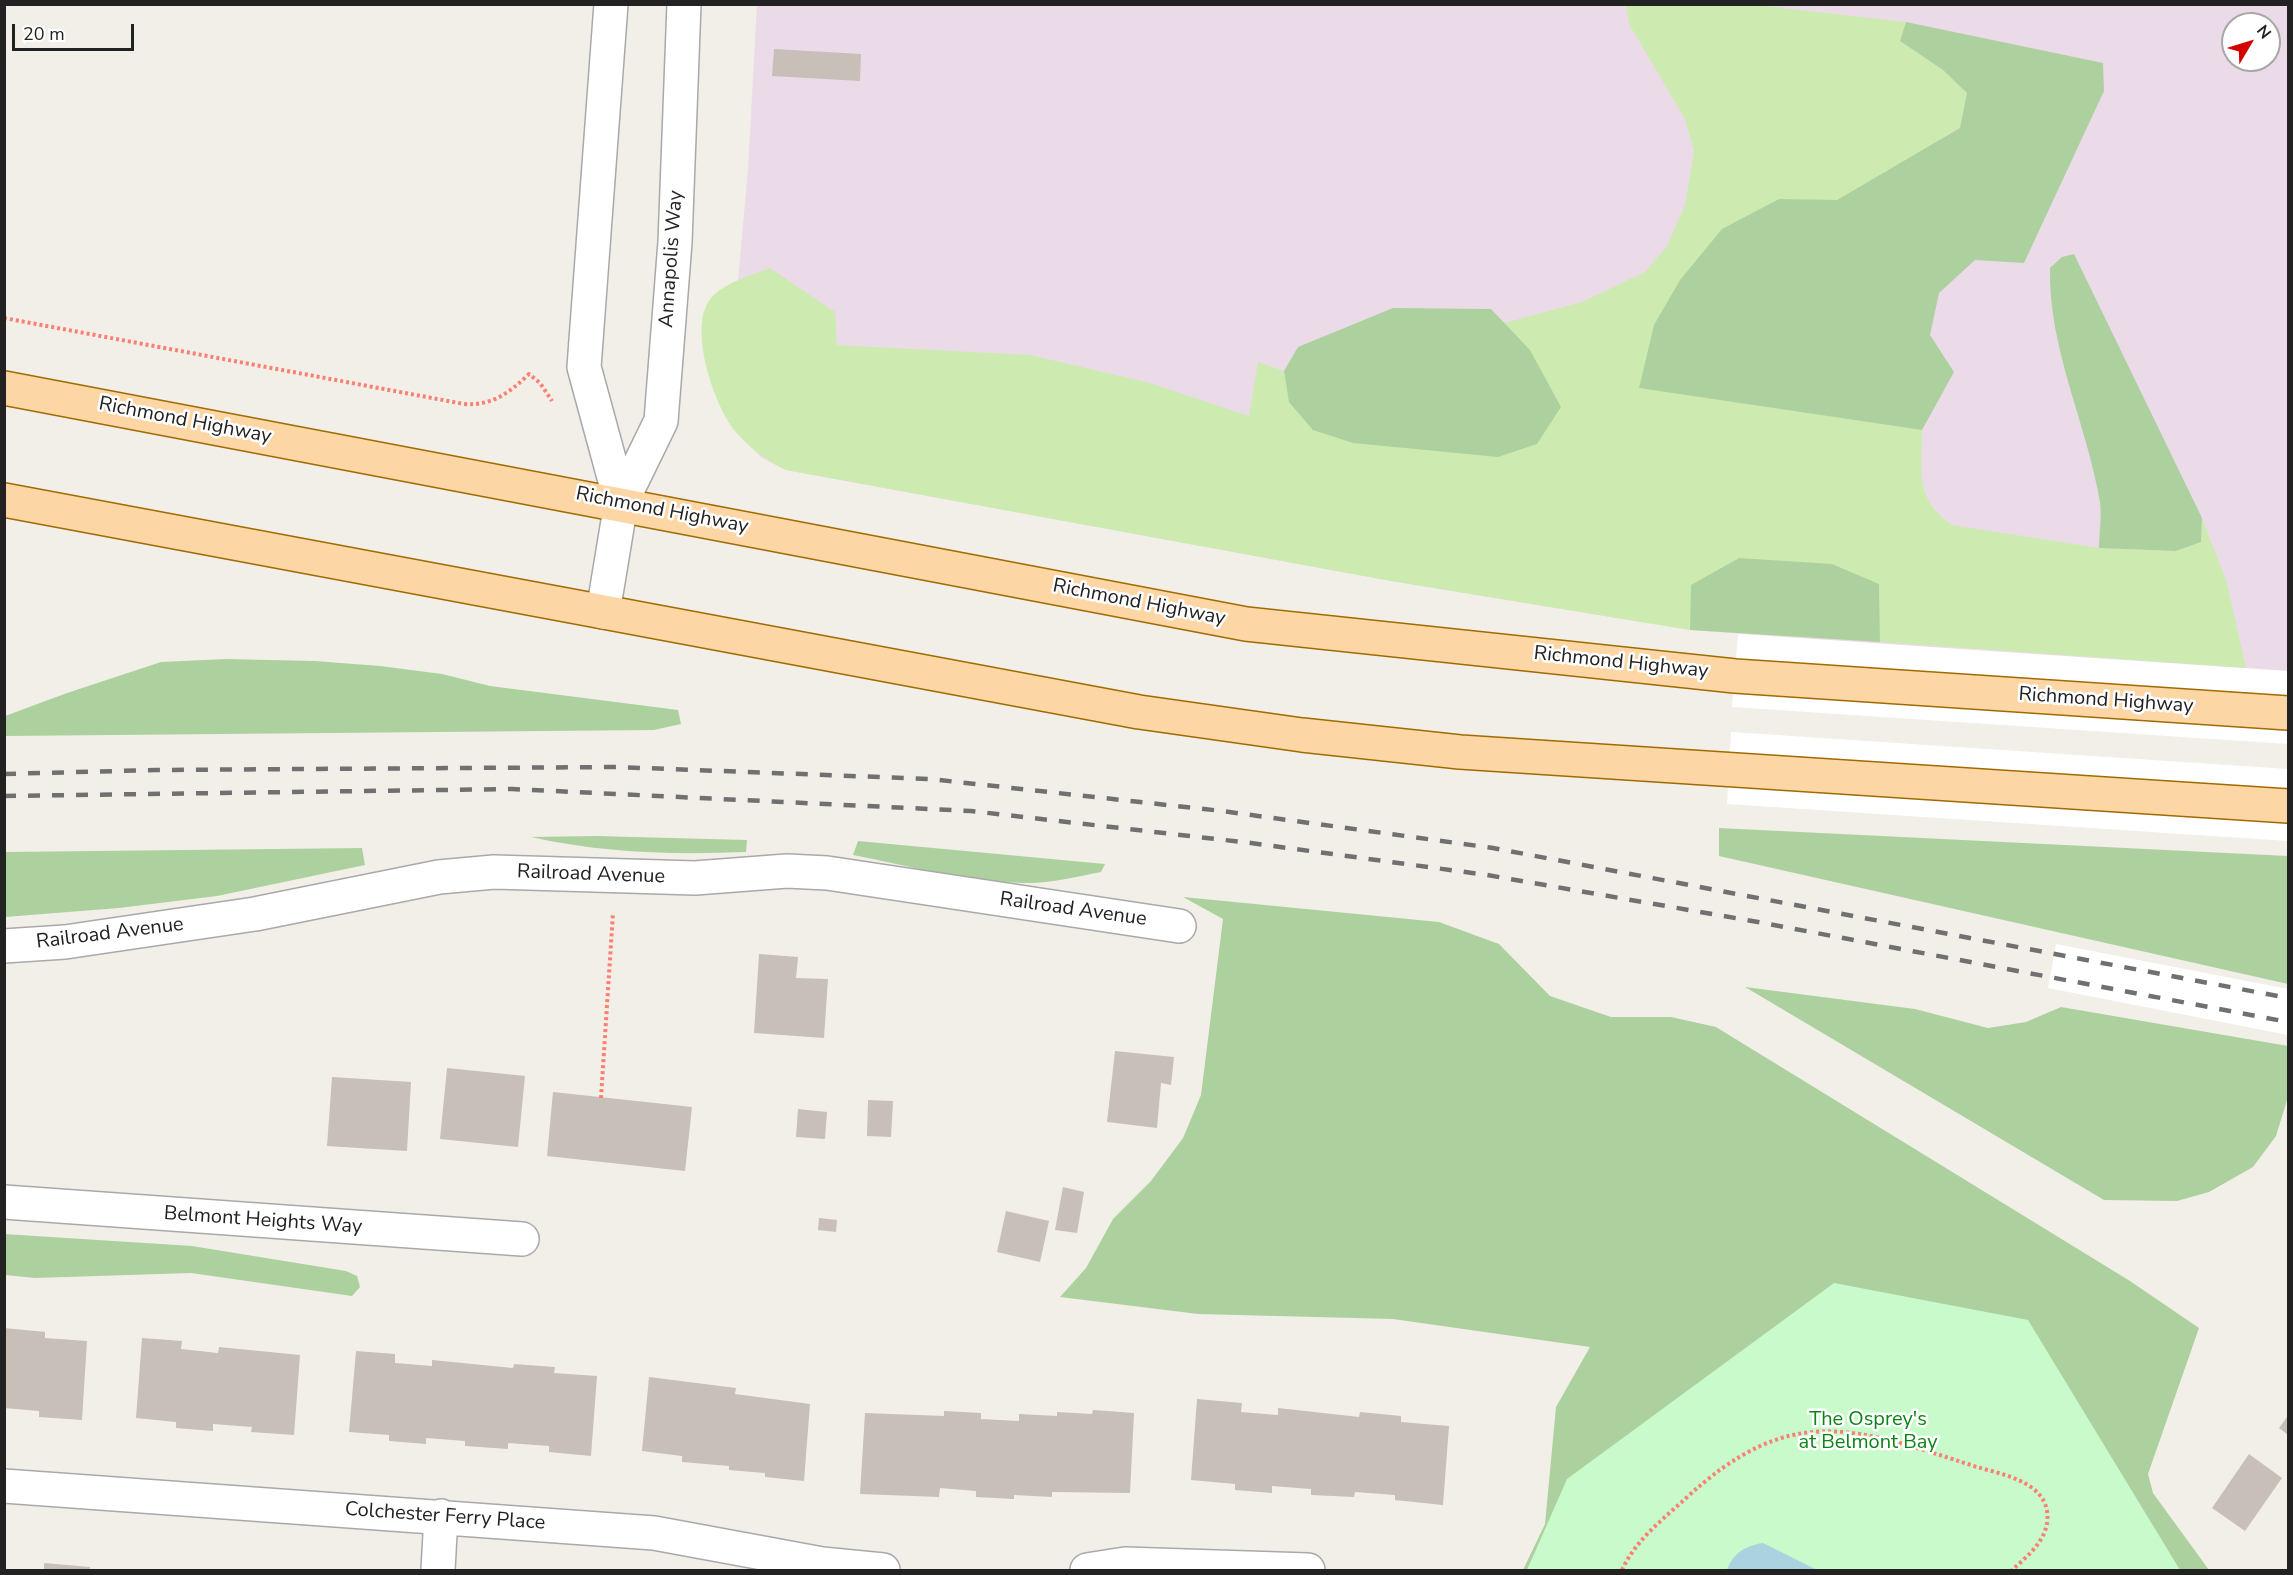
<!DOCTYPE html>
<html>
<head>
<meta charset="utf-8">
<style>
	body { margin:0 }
	#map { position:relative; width:2293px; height:1575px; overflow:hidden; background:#f2efe9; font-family:"Nunito Sans",sans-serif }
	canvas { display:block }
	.frame { position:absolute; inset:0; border:6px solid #222; pointer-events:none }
	.north { position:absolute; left:2221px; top:12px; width:60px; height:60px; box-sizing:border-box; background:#fff; border:2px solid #a7a7a7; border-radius:50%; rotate:52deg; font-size:16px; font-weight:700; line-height:24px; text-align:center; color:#222 }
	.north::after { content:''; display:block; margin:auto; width:21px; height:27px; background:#d40000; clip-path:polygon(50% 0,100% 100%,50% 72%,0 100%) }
	.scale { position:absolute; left:12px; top:24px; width:122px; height:27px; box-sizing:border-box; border:3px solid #222; border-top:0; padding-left:8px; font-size:18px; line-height:21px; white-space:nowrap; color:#222; -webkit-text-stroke:4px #fff; paint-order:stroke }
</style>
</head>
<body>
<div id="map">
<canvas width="2293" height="1575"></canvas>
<div class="frame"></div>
<div class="north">N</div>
<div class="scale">20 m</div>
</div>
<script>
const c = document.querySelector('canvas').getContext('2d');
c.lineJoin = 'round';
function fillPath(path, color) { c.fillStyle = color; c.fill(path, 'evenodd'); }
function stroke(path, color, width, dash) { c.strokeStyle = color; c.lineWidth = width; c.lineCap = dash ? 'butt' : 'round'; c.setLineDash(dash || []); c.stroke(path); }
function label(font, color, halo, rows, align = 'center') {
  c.font = font + ' "Nunito Sans",sans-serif'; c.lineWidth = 5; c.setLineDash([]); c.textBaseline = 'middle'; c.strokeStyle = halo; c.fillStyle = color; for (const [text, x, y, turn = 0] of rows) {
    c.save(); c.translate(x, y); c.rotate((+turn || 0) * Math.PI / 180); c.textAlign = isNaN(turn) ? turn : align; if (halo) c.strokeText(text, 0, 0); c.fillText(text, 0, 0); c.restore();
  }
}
fillPath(new Path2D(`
	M757,5H2288V673L1690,630L1391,581L786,470L762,458L733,429L738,281L748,169ZM2233,24H2269V60H2233Z`), '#ebdbe8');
fillPath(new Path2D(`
	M1626,5H1756L1906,22L1900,41L1943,70L1967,93L1960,128L1837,201L1779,199L1640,387L1922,430C1922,471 1914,499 1952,525L2099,548L2176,551L2201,542L2202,518L2227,583L2246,668L1880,642L1879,584L1692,585L1690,630L1391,581L786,470C766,460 750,449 735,431C714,406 686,324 712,297C726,282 752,275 770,268L835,312L837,345L1030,355L1150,383L1249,416L1258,362L1284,371L1289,402L1530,350L1504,323L1582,302L1645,272L1667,246L1685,205L1694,151L1685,119L1629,24Z`), '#cdebb0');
fillPath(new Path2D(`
	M1906,22L2103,63L2104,91L2024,263L1975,260L1939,293L1930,335L1954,372L1922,430L1639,388L1654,325L1680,280L1722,229L1779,199L1837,200L1960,128L1967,93L1943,70L1900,41Z
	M2074,254L2202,518L2201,542L2176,551L2099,548C2099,533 2102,517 2100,502C2087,424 2048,348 2050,268L2062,257Z
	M1393,308L1491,309L1530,350L1561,407L1537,444L1498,457L1353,443L1313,430L1289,402L1284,371L1298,347Z
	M1739,558L1832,564L1879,584L1880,642L1690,630L1691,585Z
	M226,659L315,661L380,666L442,674L490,686L678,710L681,724L654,730L5,736V716L67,693L161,662Z
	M1719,828L2288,856V984L1719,856Z
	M596,836L747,840L746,852C673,855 602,853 531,837Z
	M858,841L1105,864L1101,872C1075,877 1049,884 1022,883C965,881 909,866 853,855Z
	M362,848L365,865L217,896L119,908L5,917V852Z
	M1183,897L1439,922L1499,944L1550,996L1611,1017H1671L1716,1027L2130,1281L2199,1328L2148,1474L2153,1493L2209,1570H1523L1545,1524L1556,1407L1590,1347L1393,1319L1198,1314L1060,1297L1086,1268L1113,1219L1151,1181L1183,1138L1201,1095L1223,919Z
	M1745,987L1915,1009L1988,1028L2026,1022L2061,1007L2288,1046V1097L2276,1136L2253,1167L2209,1192L2177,1201L2104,1200Z
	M4,1234L192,1246L346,1271L357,1276L360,1287L352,1296L191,1273L35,1278L5,1275Z`), '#add19e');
fillPath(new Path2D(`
	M1834,1283L2028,1320L2180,1570H1527L1567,1479Z`), '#c8facc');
fillPath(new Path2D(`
	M1763,1543L1817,1570H1727C1733,1553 1745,1546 1763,1543Z`), '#aad3df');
fillPath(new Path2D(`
	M1738,634L2288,671V744L1732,707Z
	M1731,732L2288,769V841L1727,804Z
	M2056,944L2288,989V1035L2048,988Z`), '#fff');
fillPath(new Path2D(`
	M774,49L861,54L860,81L772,76Z
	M759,954L798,957L796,978L828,979L824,1038L754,1033Z
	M1115,1051L1174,1057L1171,1085L1161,1083L1157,1128L1107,1122Z
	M447,1068L525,1076L518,1147L440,1139Z
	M332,1077L411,1082L407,1151L327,1146Z
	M553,1092L692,1107L685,1171L547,1156Z
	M868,1100L893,1101L891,1137L867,1136Z
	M798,1109L827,1112L825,1139L796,1137Z
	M1063,1187L1084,1192L1077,1233L1055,1230Z
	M1006,1211L1049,1221L1040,1262L997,1252Z
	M819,1218L837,1220L836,1232L818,1230Z
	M4,1328L45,1332V1338L87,1341L82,1420L39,1417V1411L4,1408Z
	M142,1338L182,1341L181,1349L218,1353L219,1347L300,1355L294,1435L251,1432L252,1427L213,1424V1431L176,1428V1422L136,1418Z
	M356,1351L395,1354V1363L432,1366V1360L513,1368L514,1364L555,1367L554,1373L597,1376L591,1456L549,1452V1446L508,1443V1449L465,1446V1441L426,1438V1444L389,1441V1435L349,1432Z
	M649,1377L736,1388L735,1394L810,1404L804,1481L765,1477V1473L729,1470V1466L682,1462V1456L642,1451Z
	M1197,1399L1242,1403L1241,1412L1278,1415V1408L1359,1417L1360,1412L1401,1416V1422L1449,1426L1443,1505L1395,1500V1495L1355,1492L1354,1497L1311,1495V1489L1272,1486V1493L1235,1490V1484L1191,1480Z
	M1093,1410L1134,1413L1130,1493L1052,1492V1497L1014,1495V1499L976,1497V1491L940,1488L939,1497L860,1494L865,1413L944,1416V1411L981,1413V1419L1019,1421V1414L1057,1416V1412L1092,1414Z
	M2287,1417L2288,1418V1435L2279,1428Z
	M2249,1454L2282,1478L2245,1531L2212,1508Z
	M44,1563L90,1567V1570H44Z`), '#c7bfb8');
const minor = new Path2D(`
	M611,4L584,367L621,503
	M603,612L621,503L661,421L675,242L684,4
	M4,946L65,942L255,914L439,877L494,872L695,878L787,871L827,873L1179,926
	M4,1202L522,1239
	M4,1486L654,1533L822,1564L883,1570
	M438,1570L441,1516
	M1087,1570L1125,1564L1308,1570`);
const major = new Path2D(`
	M4,388L1246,624L1735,676L2288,713
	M4,500L1139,712L1302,735L1460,752L2288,806`);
stroke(minor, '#a9a9a9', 36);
stroke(major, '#a06b00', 36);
stroke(new Path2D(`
	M4,318L464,404C492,406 509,393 529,374L540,383L552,401
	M601,1098L613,913
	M1622,1570C1635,1541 1661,1521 1684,1500C1790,1401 1853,1427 1977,1467C2001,1474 2042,1481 2047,1511C2051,1537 2029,1555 2012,1570`), '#fa8072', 4, [3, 3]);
stroke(minor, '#fff', 33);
stroke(major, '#fcd6a4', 33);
stroke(new Path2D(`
	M4,774L155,770L616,767L930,779L1222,811L1493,848L2288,998
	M4,796L512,789L971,811L1251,843L1487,875L1758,922L2288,1022`), '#707070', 4.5, [12, 12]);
label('20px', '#222', '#fff', [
	["Annapolis Way",672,259,-86],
	["Richmond Highway",185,421,11],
	["Richmond Highway",662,511,11],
	["Richmond Highway",1139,603,11],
	["Richmond Highway",1621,663,6],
	["Richmond Highway",2106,701,4],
	["Railroad Avenue",591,875,2],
	["Railroad Avenue",1073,910,8],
	["Railroad Avenue",110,934,-7],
	["Belmont Heights Way",263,1221,4],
	["Colchester Ferry Place",445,1517,4]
]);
label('20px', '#0c8416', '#fff', [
	["The Osprey's",1868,1420],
	["at Belmont Bay",1868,1443]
]);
</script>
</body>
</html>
